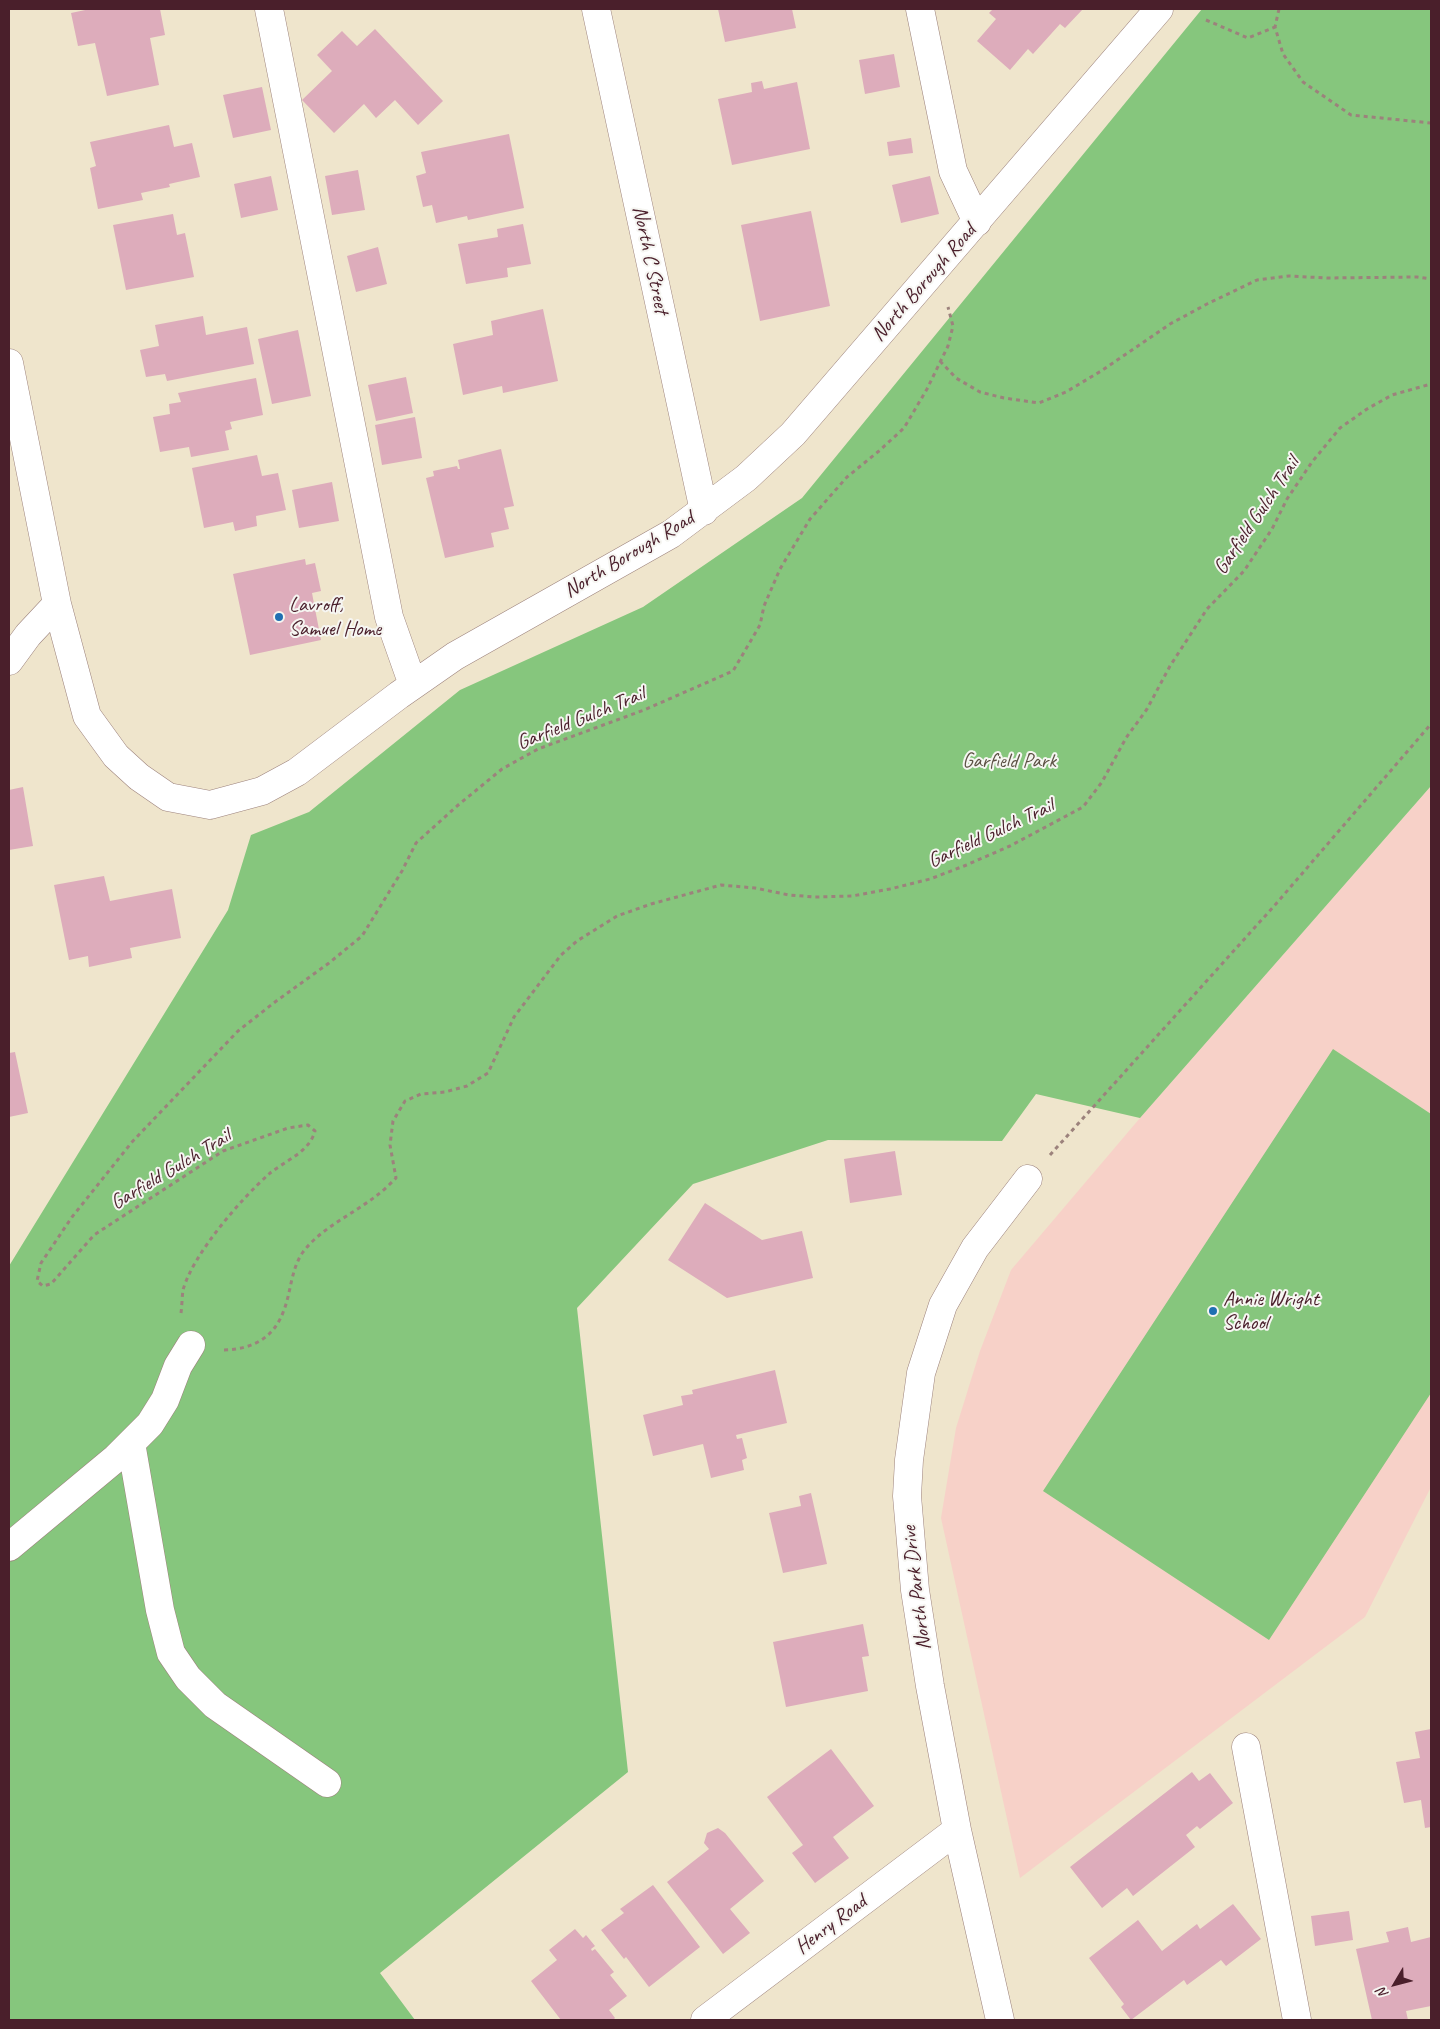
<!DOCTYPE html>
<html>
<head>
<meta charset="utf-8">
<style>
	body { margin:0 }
	#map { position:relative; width:1440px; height:2029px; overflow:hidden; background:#efe5cc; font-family:Caveat,sans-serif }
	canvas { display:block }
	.frame { position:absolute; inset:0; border:10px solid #4a1f2b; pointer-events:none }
	.north { position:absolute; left:1370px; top:1959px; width:50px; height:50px; -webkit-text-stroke:4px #f6f6f2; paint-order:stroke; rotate:233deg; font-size:14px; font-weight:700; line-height:20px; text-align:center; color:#4a1f2b }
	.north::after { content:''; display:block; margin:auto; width:18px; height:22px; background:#4a1f2b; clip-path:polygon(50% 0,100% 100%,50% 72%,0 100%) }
</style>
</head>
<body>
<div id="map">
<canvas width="1440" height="2029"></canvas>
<div class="frame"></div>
<div class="north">N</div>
</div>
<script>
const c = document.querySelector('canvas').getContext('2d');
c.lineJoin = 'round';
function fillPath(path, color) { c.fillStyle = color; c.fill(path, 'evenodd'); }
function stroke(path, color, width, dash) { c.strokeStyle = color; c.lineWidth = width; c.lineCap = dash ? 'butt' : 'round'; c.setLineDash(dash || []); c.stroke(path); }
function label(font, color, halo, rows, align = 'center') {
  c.font = font + ' Caveat,sans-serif'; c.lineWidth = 4; c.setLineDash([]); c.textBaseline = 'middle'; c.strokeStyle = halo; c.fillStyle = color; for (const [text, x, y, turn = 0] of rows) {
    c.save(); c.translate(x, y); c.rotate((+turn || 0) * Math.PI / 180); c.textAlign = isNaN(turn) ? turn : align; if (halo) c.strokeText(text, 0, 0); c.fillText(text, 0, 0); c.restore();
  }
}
fillPath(new Path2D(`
	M1431,786V1487L1365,1617L1020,1878L941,1518L956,1428L980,1351L1011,1270L1140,1118Z`), '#f7d1c8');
fillPath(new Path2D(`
	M1202,9H1431V786L1140,1118L1036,1094L1002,1141L828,1140L693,1184L577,1308L628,1772L380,1973L415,2020H9V1266L228,910L251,835L309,812L460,690L643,607L802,498Z
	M1333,1049L1431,1114V1393L1269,1640L1043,1491Z`), '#86c67d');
fillPath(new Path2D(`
	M90,9H160L165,35L150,38L159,85L107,96L95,43L78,46L71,13Z
	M718,9H792L796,28L725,42Z
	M993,9H1083L1065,28L1060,24L1033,54L1028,49L1010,70L977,41L996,19L989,13Z
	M375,29L443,101L418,125L395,100L376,118L364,104L334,133L302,100L332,71L317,55L342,31L357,46Z
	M894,54L900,87L865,94L859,60Z
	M762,81L764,89L797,82L810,149L732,165L718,99L752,92L751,83Z
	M262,87L271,130L233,138L223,95Z
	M169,125L174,147L192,143L200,177L169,184L170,187L141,193L143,200L98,209L90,168L96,166L90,142Z
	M509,134L524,208L468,220L467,216L436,223L432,205L423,207L416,176L426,173L421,152Z
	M911,138L913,153L889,156L887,142Z
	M358,170L365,210L332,215L325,176Z
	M271,176L278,210L241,218L234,184Z
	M930,176L939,214L901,223L892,185Z
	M811,211L830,306L760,321L741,225Z
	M173,214L177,235L185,233L194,277L126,290L113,225Z
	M523,224L531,264L507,268L508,277L466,284L458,244L498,237L497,229Z
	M378,247L387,284L356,292L347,256Z
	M543,309L558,381L503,393L502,386L463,395L453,344L493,335L491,321Z
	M203,316L206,335L247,327L254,364L167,381L165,374L146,377L140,350L159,346L155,325Z
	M298,330L311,396L272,404L258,339Z
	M406,377L413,413L376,421L368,385Z
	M256,378L263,415L230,422L232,429L225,431L229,450L191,457L189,447L160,452L153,417L170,414L169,404L181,402L178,393Z
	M415,417L422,458L382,465L375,425Z
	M501,449L514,506L504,508L509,529L491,533L494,547L445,558L426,478L434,476L433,471L457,466L458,469H460L458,460Z
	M257,455L262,476L278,473L286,510L256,516L257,526L235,531L233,522L204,528L192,468Z
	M332,482L339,521L299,528L292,490Z
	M305,559L306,565L315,563L321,591L312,593L321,640L250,655L233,574Z
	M23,787L33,846L9,850V790Z
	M104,876L110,901L172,889L181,938L130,948L132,958L89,967L88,956L69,960L54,885Z
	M15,1052L28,1113L9,1117V1053Z
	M895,1151L902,1195L850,1203L844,1159Z
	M705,1203L762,1240L802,1231L813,1278L727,1298L668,1260Z
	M775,1370L787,1423L736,1435L737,1439L742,1438L747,1458L742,1460L744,1470L711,1478L703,1444L653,1456L643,1415L683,1405L681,1396L693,1394L692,1390Z
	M811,1493L827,1564L783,1573L769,1513L801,1506L799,1496Z
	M863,1624L869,1656L862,1657L868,1691L786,1707L773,1642Z
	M1431,1729V1827L1425,1828L1421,1800L1404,1803L1396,1762L1420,1758L1415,1732Z
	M831,1749L874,1806L833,1837L849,1858L815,1883L792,1853L803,1845L767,1797Z
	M1192,1772L1199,1781L1210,1773L1233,1803L1200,1829L1197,1826L1186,1835L1195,1847L1133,1896L1127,1888L1102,1908L1070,1867Z
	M718,1828L725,1833L764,1881L730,1909L750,1933L723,1954L667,1882L709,1849L704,1843L707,1833Z
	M653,1885L700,1947L649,1987L626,1957L624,1959L601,1930L624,1913L620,1909Z
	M1233,1904L1261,1939L1226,1966L1221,1960L1187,1985L1184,1980L1131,2020L1121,2007L1124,2004L1089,1958L1138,1920L1162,1951L1197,1924L1200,1929Z
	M1349,1911L1353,1940L1315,1946L1311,1916Z
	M1408,1927L1411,1942L1431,1937V2006L1406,2011L1408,2020H1372L1356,1949L1389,1942L1386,1932Z
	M575,1929L583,1938L586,1935L595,1946L591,1949L592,1951L595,1949L614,1972L610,1975L627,1996L609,2010L615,2018L613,2020H561L531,1981L557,1960L549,1950Z`), '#ddacbb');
const minor = new Path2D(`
	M269,9L389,617L413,685
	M596,9L704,511
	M920,9L953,171L977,222
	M9,363L57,604L87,716L116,756L139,777L168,797L210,805L262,791L297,772L399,695L455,656L671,534L746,478L793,434L1159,9
	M9,661L28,635L57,604
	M131,1443L160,1610L171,1653L188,1678L215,1705L327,1783
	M9,1547L116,1458L150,1424L165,1400L178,1366L191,1345
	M1246,1747L1297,2020
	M705,2020L957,1830
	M1000,2020L957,1830L930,1686L915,1590L907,1496L909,1460L921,1373L943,1305L975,1248L1028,1179`);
stroke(minor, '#9c827c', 29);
stroke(new Path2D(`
	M1279,9L1275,27L1283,54L1303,82L1351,115L1431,123
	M1206,20L1248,38L1275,27
	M940,361L956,378L980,392L1004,398L1039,403L1066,392L1101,371L1170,324L1207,304L1257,280L1289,276L1327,278L1417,277L1431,279
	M1050,1155L1275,905L1431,724
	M181,1313C182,1306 182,1297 183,1290C193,1254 241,1199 269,1174C284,1161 309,1153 315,1131L308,1125L288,1128L223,1151L94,1235L51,1284L43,1286L37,1281L41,1263L72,1217L132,1142L238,1031L275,1002L329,963L362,936L402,871L416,843L457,806L502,769L538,749L644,710L733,671L760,625L764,606L780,569L810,519L847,477L879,451L904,428L927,389L948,346L953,326L948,307
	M224,1350C253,1349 274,1338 284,1310C291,1292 291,1269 303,1252C322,1227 352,1215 376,1196C383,1191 390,1184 396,1178L390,1145L393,1121L405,1101L421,1094L445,1092L467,1086L488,1073L514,1017L561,955L577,941L617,916L651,904L721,885L755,888L789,895L815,897L852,896L890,889L930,879L964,866L1010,846L1083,807L1102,782L1126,738L1147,709L1170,666L1207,609L1244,571L1272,529L1287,499L1312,462L1340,428L1367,409L1392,395L1431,384`), '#9c827c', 3, [4, 4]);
stroke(minor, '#fff', 28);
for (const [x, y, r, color] of [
	[279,617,5,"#1f6fb2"],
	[1213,1311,5,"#1f6fb2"]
]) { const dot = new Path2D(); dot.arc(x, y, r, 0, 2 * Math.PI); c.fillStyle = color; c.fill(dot); stroke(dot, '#f6f6f2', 2); }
label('21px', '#4a1f2b', '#f6f6f2', [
	["North C Street",650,260,78],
	["North Borough Road",924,283,-49],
	["Garfield Gulch Trail",1257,516,-56],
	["North Borough Road",629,555,-31],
	["Garfield Gulch Trail",581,719,-22],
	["Garfield Gulch Trail",991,834,-25],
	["Garfield Gulch Trail",171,1170,-31],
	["North Park Drive",917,1588,-97],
	["Henry Road",831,1925,-37]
]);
label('21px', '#4a1f2b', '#f6f6f2', [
	["Lavroff,",289,605],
	["Samuel Home",289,629],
	["Annie Wright",1223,1299],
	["School",1223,1323]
], 'left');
label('21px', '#5c5144', '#f6f6f2', [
	["Garfield Park",1009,761]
]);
</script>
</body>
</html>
